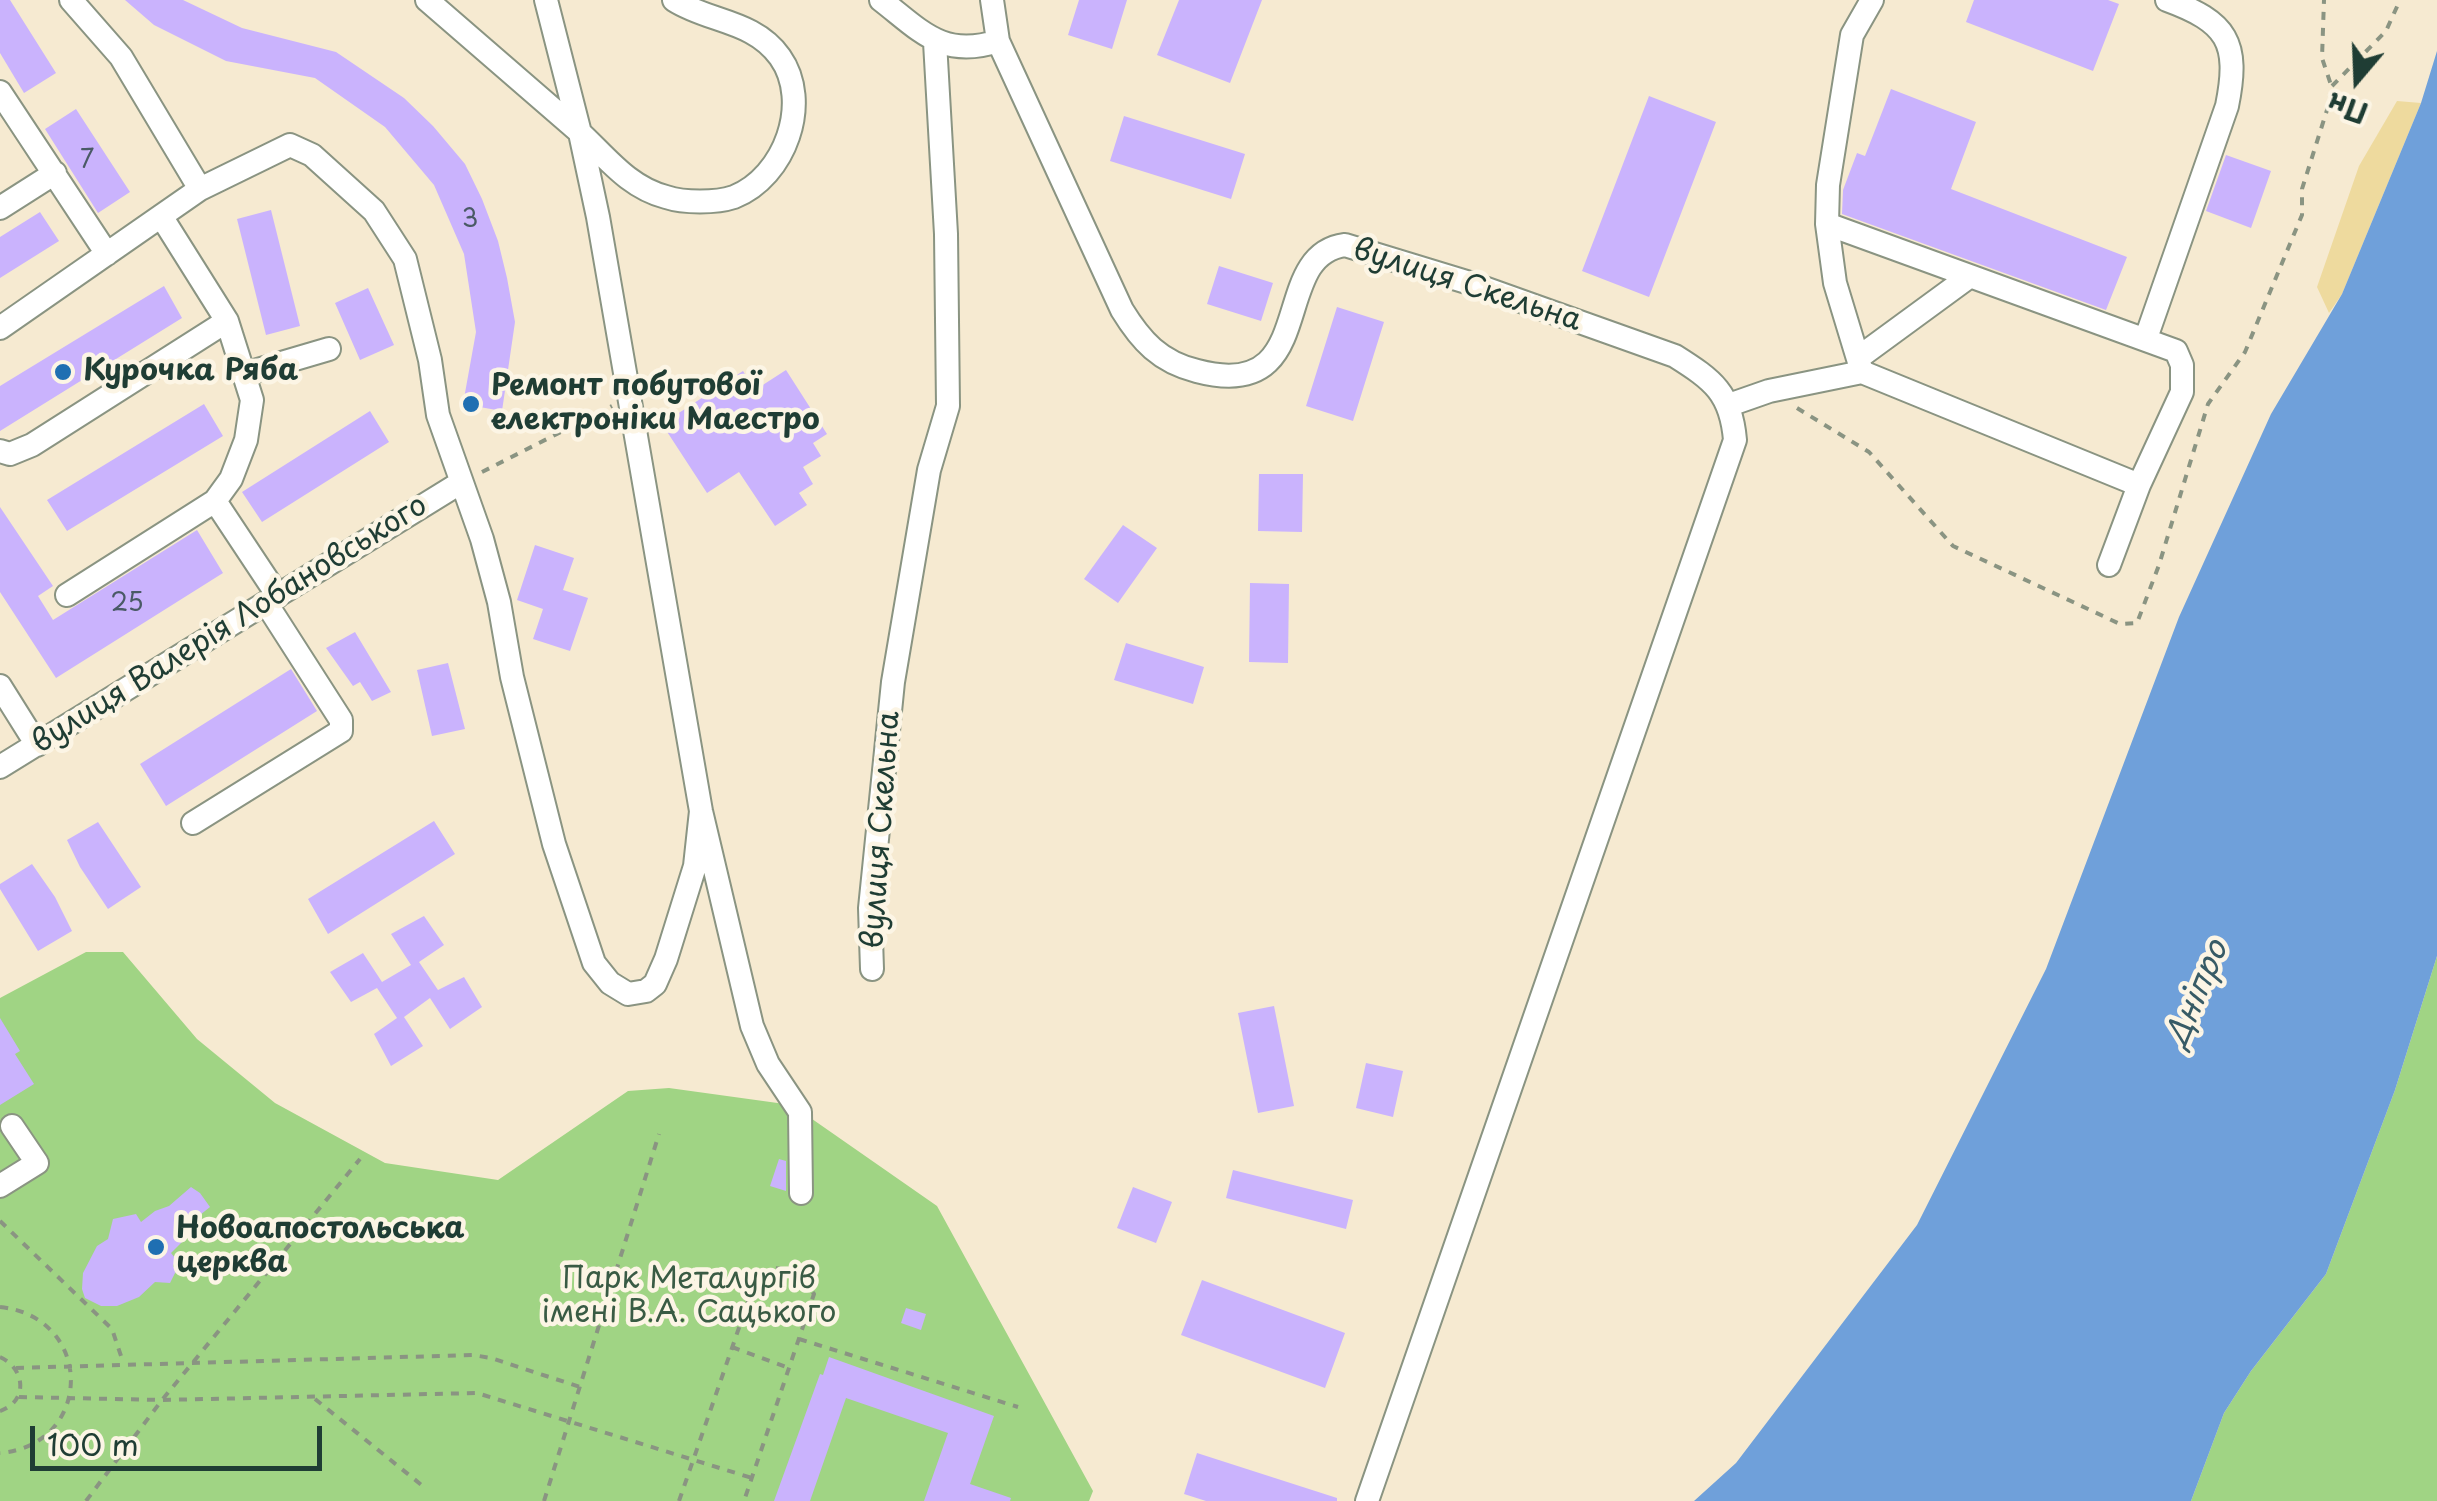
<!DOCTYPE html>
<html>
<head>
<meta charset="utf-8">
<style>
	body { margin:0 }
	#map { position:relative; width:2437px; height:1501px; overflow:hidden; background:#f6ead1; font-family:"Playpen Sans",sans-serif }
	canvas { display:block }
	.north { position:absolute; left:2307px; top:30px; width:100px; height:100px; -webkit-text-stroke:8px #fcf5e5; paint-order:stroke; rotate:199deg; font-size:28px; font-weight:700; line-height:40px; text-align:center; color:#1f3d34 }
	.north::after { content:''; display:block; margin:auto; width:35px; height:45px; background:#1f3d34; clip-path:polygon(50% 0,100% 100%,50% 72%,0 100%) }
	.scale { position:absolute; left:30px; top:1426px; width:292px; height:45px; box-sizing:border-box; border:5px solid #1f3d34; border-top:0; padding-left:12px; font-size:30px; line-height:35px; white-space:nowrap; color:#1f3d34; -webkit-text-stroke:8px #fcf5e5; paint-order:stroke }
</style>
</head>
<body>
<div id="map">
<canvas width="2437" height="1501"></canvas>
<div class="north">Пн</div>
<div class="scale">100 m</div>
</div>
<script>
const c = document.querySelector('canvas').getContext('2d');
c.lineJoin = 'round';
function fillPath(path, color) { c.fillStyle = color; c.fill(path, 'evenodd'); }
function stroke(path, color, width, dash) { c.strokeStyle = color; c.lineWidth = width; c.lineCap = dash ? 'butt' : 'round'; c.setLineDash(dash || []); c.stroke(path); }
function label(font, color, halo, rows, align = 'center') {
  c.font = font + ' "Playpen Sans",sans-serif'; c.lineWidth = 9; c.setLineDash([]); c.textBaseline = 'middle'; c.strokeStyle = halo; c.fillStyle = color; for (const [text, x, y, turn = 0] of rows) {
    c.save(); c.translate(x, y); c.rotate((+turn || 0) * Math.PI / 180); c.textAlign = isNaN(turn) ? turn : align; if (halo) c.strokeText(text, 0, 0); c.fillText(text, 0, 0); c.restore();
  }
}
fillPath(new Path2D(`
	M86,952H123L197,1039L275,1103L385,1163L498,1180L628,1091L669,1088L792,1105L937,1206L1093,1491L1089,1501H0V998Z
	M2437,956V1501H2191L2224,1413L2251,1371L2326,1274L2395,1090Z`), '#a0d484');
fillPath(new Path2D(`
	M2397,101L2421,103L2342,294L2329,313L2317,287L2359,166Z`), '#eeda9e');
fillPath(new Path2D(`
	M2437,51V956L2395,1090L2326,1274L2251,1371L2224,1413L2191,1501H1694L1736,1463L1917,1225L2046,969L2179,617L2271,414L2342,294L2421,103Z`), '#6fa0da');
fillPath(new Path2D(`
	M0,0H10L56,73L24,93L0,53Z
	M125,0H183L242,28L336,52L404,98L433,126L465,164L482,199L498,241L507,278L515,322L502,411L463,404L476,332L464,254L434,185L385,127L315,78L226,61L154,25Z
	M1079,0H1127L1112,49L1068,35Z
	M1179,0H1262L1230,83L1157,55Z
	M1974,0H2108L2119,4L2093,71L1966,22Z
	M1891,89L1976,122L1951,189L2127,257L2106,310L1842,214L1843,190L1857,153L1865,156Z
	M1649,96L1716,122L1649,297L1582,271Z
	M76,109L130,192L98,213L45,129Z
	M1124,116L1245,154L1231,199L1110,161Z
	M2226,155L2271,171L2251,228L2206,211Z
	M271,210L300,326L266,335L237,219Z
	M40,212L59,241L0,278V237Z
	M1219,266L1273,283L1261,321L1207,304Z
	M164,286L182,318L0,431V386Z
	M368,288L394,345L360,360L335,303Z
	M1337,307L1384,322L1353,421L1306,406Z
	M786,370L827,434L813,443L821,456L803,467L813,484L799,493L807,505L775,526L739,472L707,493L662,424L743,371L755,390Z
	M204,404L223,436L67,531L47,500Z
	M370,411L389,442L262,522L242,492Z
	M1259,474H1303L1302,532L1258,531Z
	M0,507L53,586L38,596L53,620L197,530L223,573L56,678L0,592Z
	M1123,525L1157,548L1118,603L1084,579Z
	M535,545L574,558L563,590L588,598L570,651L533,639L543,609L517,600Z
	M1250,583L1289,584L1288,663L1249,662Z
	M355,632L391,692L372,701L360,682L353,686L326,648Z
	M1126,643L1204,667L1193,704L1114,680Z
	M448,663L465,729L432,736L417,670Z
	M291,669L317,711L166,806L140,764Z
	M434,821L455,854L328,934L308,899Z
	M98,822L141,887L108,909L80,867L67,840Z
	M32,864L55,897L72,931L38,951L0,889V884Z
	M424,916L444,945L419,962L438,990L464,977L482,1007L450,1029L430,998L404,1017L423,1046L391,1066L374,1034L397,1018L377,988L351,1002L330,972L363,953L382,982L411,965L391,934Z
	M1274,1006L1294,1106L1258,1113L1238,1013Z
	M0,1018L20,1051L15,1054L34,1084L0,1105Z
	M1366,1063L1403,1071L1393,1117L1356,1108Z
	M779,1159L786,1161V1191L770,1186Z
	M1233,1170L1353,1200L1346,1229L1226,1198Z
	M191,1187L200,1193L210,1207L200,1215L203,1221L171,1253L176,1259L173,1266L176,1271L170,1283L155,1282L139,1297L117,1306H101L85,1298L82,1289L83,1273L97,1246L108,1239L113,1219L136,1214L141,1222L155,1211L169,1206Z
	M1133,1187L1172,1202L1156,1243L1117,1228Z
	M1202,1280L1345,1333L1325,1388L1181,1335Z
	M906,1308L926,1314L921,1330L901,1323Z
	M829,1357L994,1416L970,1484L1011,1498L1010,1501H924L948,1433L846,1398L810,1501H774L820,1374L823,1375Z
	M1197,1453L1337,1498V1501H1206L1184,1494Z`), '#cab3fd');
const minor = new Path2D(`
	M71,0L121,57L200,189
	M427,0C477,43 527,86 576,129C605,155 627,187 666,197C684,203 716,203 734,197C785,177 812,102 780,57C754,20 708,22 674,0
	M546,0L580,133L598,217L701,811L752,1026L768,1064L800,1112L801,1193
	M881,0C921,31 943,59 998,41L992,0
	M998,41L1122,310C1141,341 1160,362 1197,371C1322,404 1267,255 1345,245L1473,284L1675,356C1713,380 1731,393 1735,440L1367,1501
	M0,92L107,254
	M0,208L55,173
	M161,216L227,321L252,400L246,440L231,479L215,501
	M1827,224L2176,351L2182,365V392L2139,485L2109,565
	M0,328L200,189L290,145L312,155L374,211L405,259L430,360L438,415L482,539L499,602L512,677L554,844L594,963L610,983L628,994L646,991L655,984L666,959L695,866L701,811
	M2146,338L2227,106C2240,42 2227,22 2167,0
	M1858,358L1970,276
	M1862,372L1835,283L1827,224L1828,185L1852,35L1872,0
	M244,374L329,349
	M1729,405L1769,391L1862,372L2139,485
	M0,451L10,454L32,445L227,321
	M67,595L215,501L278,596
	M0,686L37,745
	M0,767L460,483
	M193,823L341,731V720L266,603
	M872,969L870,908L893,682L929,470L948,406L946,234L935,42
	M0,1186L37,1163L12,1126`);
stroke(minor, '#8a9482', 26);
stroke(new Path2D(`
	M2332,86L2386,31L2400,0
	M1797,408L1869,452L1953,546L2120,624L2137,623L2159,565L2208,404L2245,352L2302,215V189L2333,91L2322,58L2324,0
	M482,472L612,406
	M0,1221L112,1329L123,1362
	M0,1307C95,1317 94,1445 0,1453
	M799,1339L1018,1407
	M732,1347L789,1368
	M0,1357C25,1368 29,1401 0,1411
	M16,1368L473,1355L491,1358L580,1387
	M19,1397L162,1400L477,1393L752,1478
	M315,1399L424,1487
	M86,1501L162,1400L360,1159
	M544,1501L659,1134
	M679,1501L750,1296L773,1268L796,1270L814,1294L744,1501`), '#8a9482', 4, [8, 8]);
stroke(minor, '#fff', 22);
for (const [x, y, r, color] of [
	[63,372,10,"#1f6fb2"],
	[471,404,10,"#1f6fb2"],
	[156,1247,10,"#1f6fb2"]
]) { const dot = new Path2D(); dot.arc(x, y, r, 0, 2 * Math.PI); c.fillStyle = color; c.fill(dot); stroke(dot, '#fcf5e5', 4); }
label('25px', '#4a5a66', null, [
	["7",87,161],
	["3",470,220],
	["25",127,604]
]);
label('30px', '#1f3d34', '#fcf5e5', [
	["вулиця Скельна",1467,286,18],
	["вулиця Валерія Лобановського",230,625,-32],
	["вулиця Скельна",882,830,-86]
]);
label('bold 30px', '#1f3d34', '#fcf5e5', [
	["Курочка Ряба",83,372],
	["Ремонт побутової",491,387],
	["електроніки Маестро",491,421],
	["Новоапостольська",176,1230],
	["церква",176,1264]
], 'left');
label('30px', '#395b44', '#fcf5e5', [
	["Парк Металургів",689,1280],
	["імені В.А. Сацького",689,1314]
]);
label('italic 32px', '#375b66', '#fcf5e5', [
	["Дніпро",2198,994,-67]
]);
</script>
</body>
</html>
